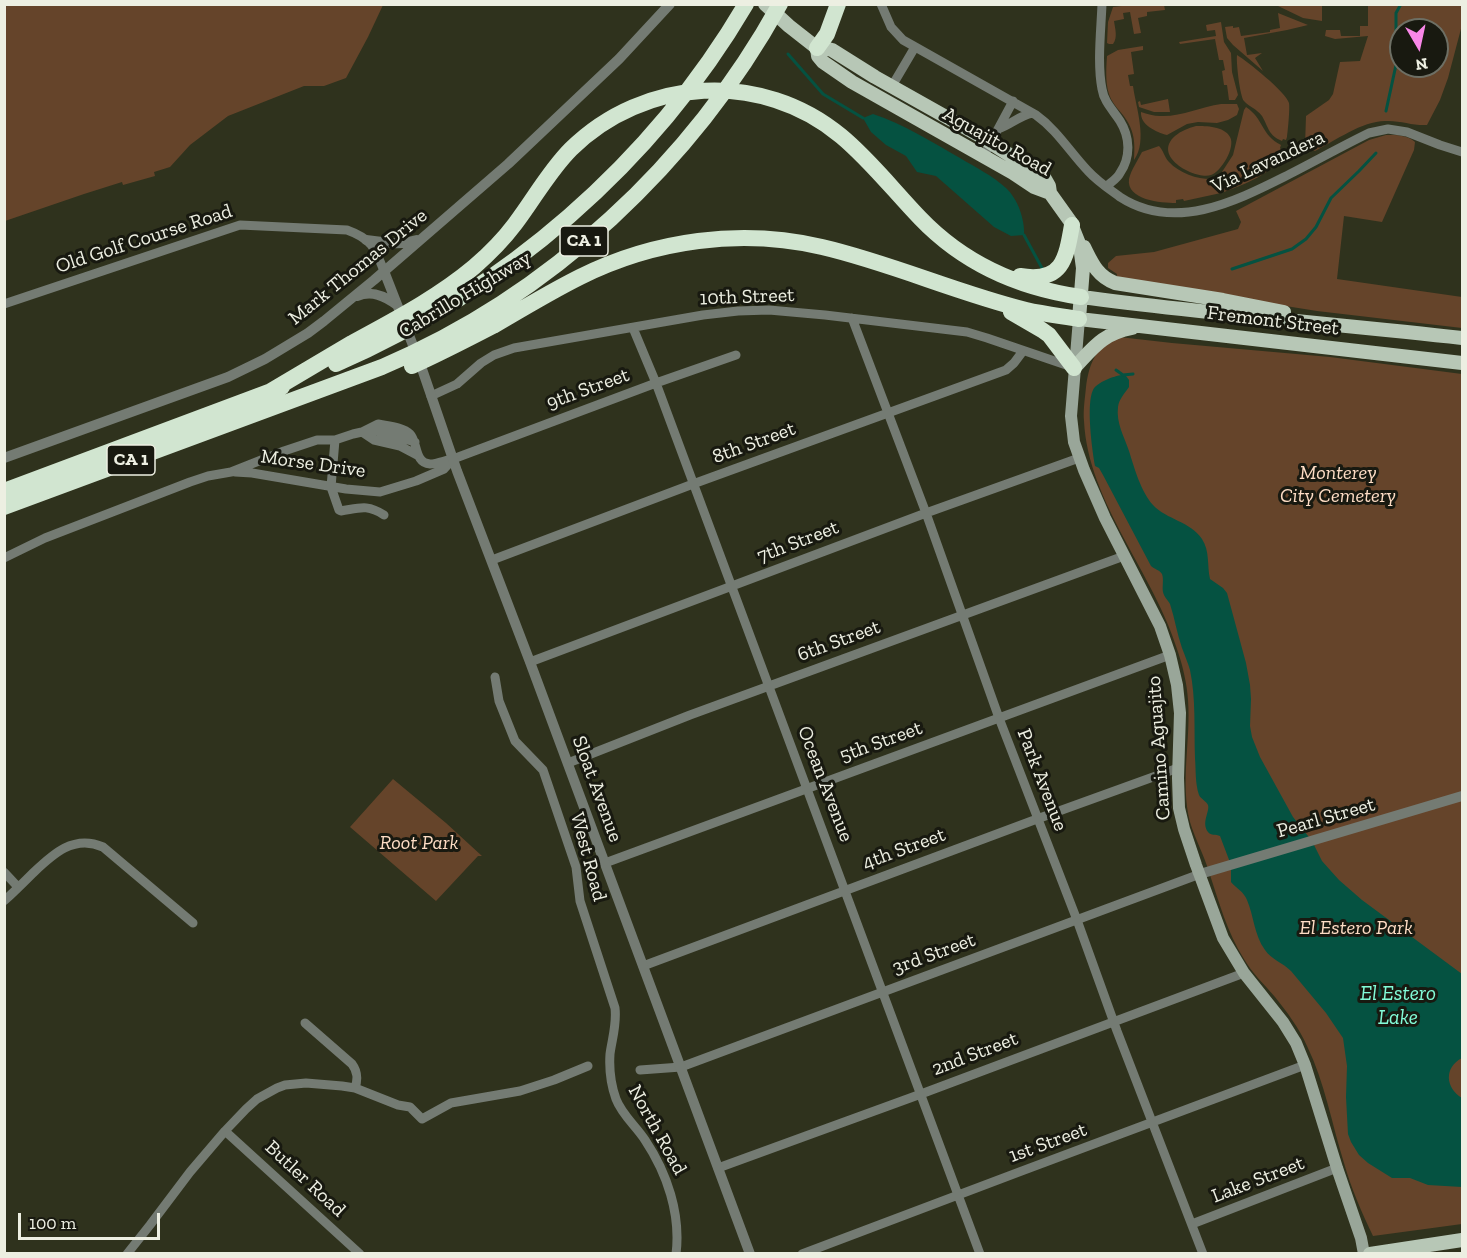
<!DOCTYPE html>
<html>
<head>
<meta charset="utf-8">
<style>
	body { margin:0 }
	#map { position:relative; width:1467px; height:1258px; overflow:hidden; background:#2f321d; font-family:"Zilla Slab",serif }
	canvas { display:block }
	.frame { position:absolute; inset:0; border:6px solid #edefe2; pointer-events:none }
	.north { position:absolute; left:1389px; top:18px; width:60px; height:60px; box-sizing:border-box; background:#181910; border:2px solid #6d6f64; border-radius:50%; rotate:171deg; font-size:16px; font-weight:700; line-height:24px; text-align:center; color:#edefe2 }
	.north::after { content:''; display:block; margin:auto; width:21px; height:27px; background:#f987e8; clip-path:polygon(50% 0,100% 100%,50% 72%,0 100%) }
	.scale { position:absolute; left:18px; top:1213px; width:142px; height:27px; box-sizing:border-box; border:3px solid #edefe2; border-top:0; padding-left:8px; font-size:18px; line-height:21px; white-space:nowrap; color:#edefe2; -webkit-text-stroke:4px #181910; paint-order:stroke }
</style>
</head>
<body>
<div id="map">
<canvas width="1467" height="1258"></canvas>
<div class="frame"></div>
<div class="north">N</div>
<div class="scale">100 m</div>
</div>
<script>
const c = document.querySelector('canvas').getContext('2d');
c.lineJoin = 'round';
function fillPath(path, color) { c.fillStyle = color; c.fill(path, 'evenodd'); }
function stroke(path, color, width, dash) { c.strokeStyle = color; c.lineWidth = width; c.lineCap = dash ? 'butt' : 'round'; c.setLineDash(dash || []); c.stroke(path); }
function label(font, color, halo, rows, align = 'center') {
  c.font = font + ' "Zilla Slab",serif'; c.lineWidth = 6; c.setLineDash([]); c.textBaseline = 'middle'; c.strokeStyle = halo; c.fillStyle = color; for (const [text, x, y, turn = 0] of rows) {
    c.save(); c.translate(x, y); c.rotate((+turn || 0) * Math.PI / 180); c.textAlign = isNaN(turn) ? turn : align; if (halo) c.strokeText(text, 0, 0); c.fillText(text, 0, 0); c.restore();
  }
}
fillPath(new Path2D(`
	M4,5L5,4L383,5L368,37L346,78L324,86H304L228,116L190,145L170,167L154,172L155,176L123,185L122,182L84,194L5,221Z
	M1130,5H1164L1165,10L1147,12V16L1138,18L1141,33L1134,34L1130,12L1123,13L1124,19L1114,21C1115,28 1118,38 1113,44H1109L1107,43L1108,22L1113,7Z
	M1276,5H1322V21L1303,18Z
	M1368,5H1462V25L1448,78L1440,100L1427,125C1413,126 1400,120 1385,121C1362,121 1335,141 1315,151L1305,146L1306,116L1329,100L1333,94L1340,62L1360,61L1368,36L1335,39L1325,36L1326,30H1340L1341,36H1360V26H1368ZM1401,30H1437V66H1401Z
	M1278,13L1308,25L1287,30L1244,38L1247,55L1262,53L1255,58L1263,71L1233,45L1227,38L1225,27L1233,26V28L1239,27L1241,36L1270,32V30L1280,28Z
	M1221,22L1224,42L1231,53L1232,72L1238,95L1235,100H1229L1227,85H1224L1222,71L1225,70L1223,60H1219L1215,39L1180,44L1179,42L1216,36L1215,30L1207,31L1206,25Z
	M1143,46V50L1131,52L1134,74L1128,75L1130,86H1133C1136,108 1148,141 1134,160C1135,142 1135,131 1123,115C1119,110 1114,105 1111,99C1105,87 1106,70 1107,56L1118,50Z
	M1237,55C1247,61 1286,92 1289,103C1290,109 1288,130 1287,137L1286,140L1283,139L1282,141C1268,135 1269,128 1262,116C1256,108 1249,107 1244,101C1240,97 1236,62 1237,55Z
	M1168,99L1170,112H1154L1139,107L1138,102L1140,101L1141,105Z
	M1221,104H1237L1239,109L1237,115L1228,120L1217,123L1198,122L1187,124L1167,135C1156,132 1140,125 1141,112C1147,114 1154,116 1160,116C1181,117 1201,107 1221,104Z
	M1246,107C1264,119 1261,135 1281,145L1280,148L1283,153C1271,175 1247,183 1224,192L1220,180V175L1233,155L1244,110Z
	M1196,126C1206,126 1224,126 1230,137C1236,147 1221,172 1211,175C1196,180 1151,157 1175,136C1181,131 1188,128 1196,126Z
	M1386,135C1396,135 1408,135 1415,142L1414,150L1382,222L1344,216L1337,279L1462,297V328L1317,311L1116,279L1117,274L1108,268V263L1116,256L1154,252L1238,229L1241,222L1236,211L1369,140Z
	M1159,146C1164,151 1164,157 1169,162C1180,174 1200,180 1214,179L1221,193L1184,201L1183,199L1176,200V203C1161,203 1126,200 1129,179C1131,170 1138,160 1142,152Z
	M1119,337L1172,343L1330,357L1462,374V1224L1373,1236C1362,1213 1351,1188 1344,1163C1332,1125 1325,1083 1307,1046C1299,1028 1287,1012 1275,997C1264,984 1252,973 1244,959C1227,932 1219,902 1209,872C1204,855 1195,839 1190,822C1180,781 1191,741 1188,700C1187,684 1183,667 1178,652C1155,574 1088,503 1084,421C1083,410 1085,398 1086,387C1089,364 1096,345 1119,337Z
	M393,779L446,823L482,856H478L436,901L350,827Z`), '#65442a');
fillPath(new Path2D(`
	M873,114C903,124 932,142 960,158C975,167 993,176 1006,188C1018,199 1025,220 1024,235L1011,236L994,227L936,176L917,172L906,156L886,145L871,132L863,118Z
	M1122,375L1126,376L1129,380V387C1125,393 1119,399 1118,407C1116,423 1124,436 1129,451C1134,467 1141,492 1153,505C1167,520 1190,521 1202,539C1210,551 1207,566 1210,579L1223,588L1227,593L1246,663L1250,685L1251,699L1250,726L1252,737L1260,757L1293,817L1312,841L1322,861L1339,880L1362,900L1462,974V1058C1444,1067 1445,1088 1462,1098V1187L1428,1185L1410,1178H1392L1368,1163L1359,1155L1351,1142L1348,1134L1346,1097L1347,1066L1343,1038L1326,1013L1291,971C1283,963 1271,959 1265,950C1254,935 1254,916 1247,900C1244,892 1236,888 1231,882V865L1220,836C1216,834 1211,836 1208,832C1201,822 1210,812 1208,805C1206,801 1201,799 1199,795C1195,783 1196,770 1195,758C1194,729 1196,698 1190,670C1188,663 1185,656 1182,648C1177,634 1175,619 1170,604C1168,600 1164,597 1163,592C1162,587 1164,579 1162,574C1160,570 1154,569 1151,566L1103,475L1099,468L1095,466C1092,450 1086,404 1093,390C1097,382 1114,376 1122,375Z`), '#055241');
stroke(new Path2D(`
	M788,54L823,94L863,118
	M1386,111L1396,65V13L1401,4
	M1024,235L1043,270
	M1232,269L1292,249L1306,239L1316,227L1331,198L1359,171L1376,153
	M1116,370L1123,375L1133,374`), '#055241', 3);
stroke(new Path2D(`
	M881,4L891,27L903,40L1036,115C1057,130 1070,152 1088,171C1097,181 1109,189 1120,197C1174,232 1234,202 1284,177C1312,163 1340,147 1369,133L1388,129L1407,132L1440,145L1462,152
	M1102,4C1101,30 1097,64 1102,89C1104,102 1113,110 1120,121C1130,137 1131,157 1120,173C1117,179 1111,182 1107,186
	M892,86L915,47
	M998,129C1010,125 1019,116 1032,113
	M983,157L1013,101
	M4,304L240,225L347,230C372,239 375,248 384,271
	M852,318L926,513L999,718L1077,920L1117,1031L1203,1254
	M633,328L656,383L980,1254
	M431,396L457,384L481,363L494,355L514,348L703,315L738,311L769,310L825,315L967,332L987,338L1072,367
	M362,432L374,440L400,446L417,455
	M365,432L376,431L415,442
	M335,440L331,487L339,510L341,511C360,508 367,504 384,515
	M235,472L252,473L346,489L380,492L416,481L444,469L453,459
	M4,558L45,538L190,482L208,476L231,472L284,451L317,440H335L353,434L362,432L378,424C387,426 403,427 410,434C418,442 414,463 430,464C437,464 446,460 453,459L656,383L736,355
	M492,560L693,484L1006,370L1014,363L1023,351
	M530,662L926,513L1079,458
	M495,677L499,701L515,741L543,770L576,867L580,901L615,1008C617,1024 612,1039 610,1054C609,1069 611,1085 616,1099C622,1115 636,1126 645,1140C667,1173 681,1214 676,1254
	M568,763L690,715L1124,556
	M605,863L1170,655
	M4,872L18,887
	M4,901C14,892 23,883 32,874C52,855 73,834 103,847L193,923
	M643,966L1037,819L1178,768
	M305,1023L352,1064C358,1072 358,1079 355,1088
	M640,1070L681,1067L1200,874
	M225,1131L360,1254
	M718,1168L921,1094L1244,973
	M1192,1224L1337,1168
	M127,1254L150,1225L190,1172L225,1131L246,1109L257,1099L277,1088L285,1085L306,1083L342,1086L355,1088L398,1105L410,1107L422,1119L451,1103L520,1091L554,1080L588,1066
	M802,1254C969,1190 1138,1128 1305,1065`), '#747b73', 9);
stroke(new Path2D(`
	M366,240C384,242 399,246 417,240
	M384,271L421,366L457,471L530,662L750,1254
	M357,296C372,290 385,296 397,305
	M4,458L228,377L265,359L308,333L324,321L374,280L508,164L619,59L670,4
	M1200,874L1462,796`), '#747b73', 10);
stroke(new Path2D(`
	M1079,319L1071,416L1074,442L1084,470L1105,518L1160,626L1170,655L1177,685L1180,713L1178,778L1179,808L1184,829L1196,865L1223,938L1244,973L1283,1022L1296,1043L1305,1065L1337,1168L1361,1238L1364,1254`), '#99a699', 12);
stroke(new Path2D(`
	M765,4L789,26L817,48
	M817,48H824L832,50L875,77L980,136L1030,168L1045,179L1049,186L1050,193L1070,221L1080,246L1083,268L1079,319L1462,363
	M817,48L818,56L823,62L852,82L1013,173L1034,187L1050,193
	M1084,247C1092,263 1097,276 1115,283L1223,300L1284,312
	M1081,297C1208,314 1335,324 1462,338
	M1074,368C1094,347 1102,334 1132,328
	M1370,1254L1462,1240`), '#b7c7b6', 14);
stroke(new Path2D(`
	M817,48L827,34L838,4
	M1020,276C1062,283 1066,260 1072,225
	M1011,312L1042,330L1049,335L1074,368
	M336,364C505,290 652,164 746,4
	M412,366C439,354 466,340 493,326C522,309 550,292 580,277C654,240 741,228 822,247C891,263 957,293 1026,310C1043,314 1061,316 1079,319
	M271,391C298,375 325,359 352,343C394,320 437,298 474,267C489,254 503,240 515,224C534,199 549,171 571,149C644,77 762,70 841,136C870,160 894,191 920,218C964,264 1019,288 1081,297
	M4,491L282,387
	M4,507L382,367C550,296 692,163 780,4`), '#d1e5d0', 16);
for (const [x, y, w] of [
	[584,241,48],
	[131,460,48]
]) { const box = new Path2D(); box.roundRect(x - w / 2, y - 15, w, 30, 4.5); c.fillStyle = '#181910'; c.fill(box); stroke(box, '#edefe2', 1.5); }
label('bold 18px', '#edefe2', null, [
	["CA 1",584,241],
	["CA 1",131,460]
]);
label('20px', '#edefe2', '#181910', [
	["Aguajito Road",997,142,29],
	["Via Lavandera",1268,162,-25],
	["Old Golf Course Road",144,239,-18],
	["Mark Thomas Drive",358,267,-39],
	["Cabrillo Highway",465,295,-31],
	["10th Street",747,297,-2],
	["Fremont Street",1273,321,7],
	["9th Street",588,389,-20],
	["8th Street",754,443,-20],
	["Morse Drive",313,464,8],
	["7th Street",798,542,-21],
	["6th Street",839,641,-20],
	["5th Street",881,742,-20],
	["Camino Aguajito",1159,748,-94],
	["Park Avenue",1042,780,69],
	["Ocean Avenue",825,784,69],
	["Sloat Avenue",597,789,70],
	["Pearl Street",1326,818,-16],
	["4th Street",904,849,-20],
	["West Road",588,857,75],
	["3rd Street",934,954,-20],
	["2nd Street",975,1054,-21],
	["North Road",657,1130,61],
	["1st Street",1048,1143,-20],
	["Butler Road",305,1179,43],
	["Lake Street",1258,1180,-21]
]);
label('italic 20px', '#feddc5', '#181910', [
	["Monterey",1338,473],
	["City Cemetery",1338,496],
	["Root Park",419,843],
	["El Estero Park",1356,928]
]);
label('italic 21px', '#82fcd8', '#181910', [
	["El Estero",1398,994],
	["Lake",1398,1018]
]);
</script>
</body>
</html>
